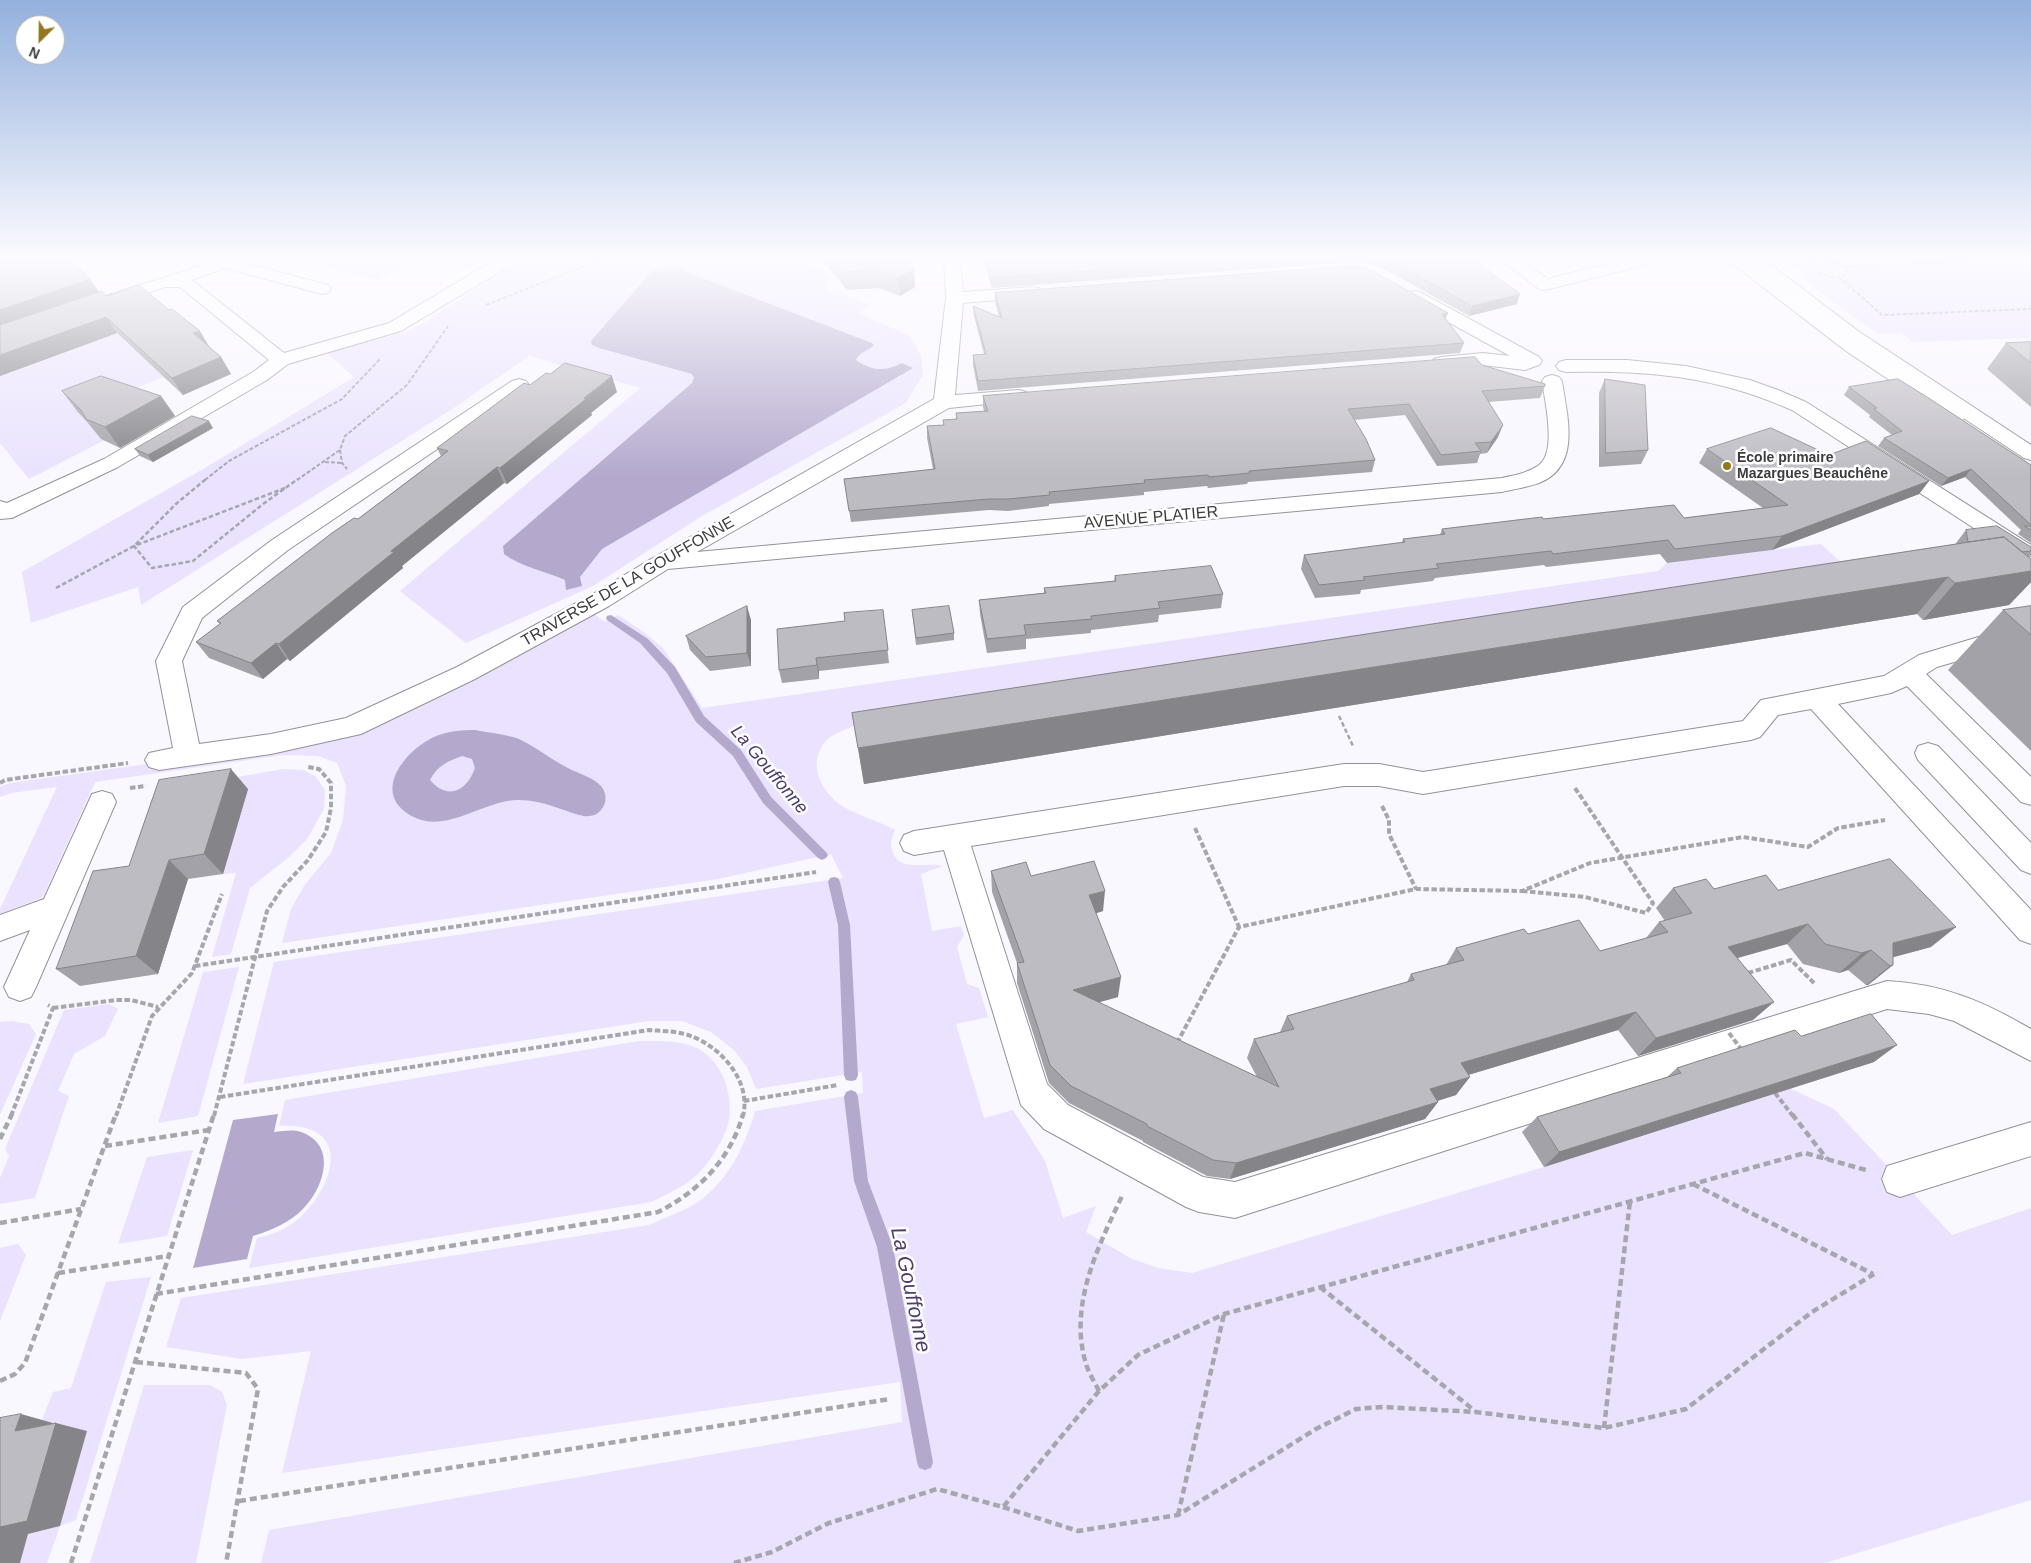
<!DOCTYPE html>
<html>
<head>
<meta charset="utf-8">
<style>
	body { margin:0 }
	#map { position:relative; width:2031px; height:1563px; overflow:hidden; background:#f9f7ff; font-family:Arial,sans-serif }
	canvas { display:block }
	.north { position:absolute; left:15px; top:15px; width:50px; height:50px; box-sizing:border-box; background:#fff; border:1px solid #b1b1b2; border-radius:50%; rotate:203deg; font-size:14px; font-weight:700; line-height:20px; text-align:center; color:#3c3b3e }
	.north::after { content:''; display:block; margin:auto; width:18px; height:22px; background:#94761d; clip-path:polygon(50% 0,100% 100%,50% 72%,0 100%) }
</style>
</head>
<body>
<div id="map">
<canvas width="2031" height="1563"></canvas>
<div class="north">N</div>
</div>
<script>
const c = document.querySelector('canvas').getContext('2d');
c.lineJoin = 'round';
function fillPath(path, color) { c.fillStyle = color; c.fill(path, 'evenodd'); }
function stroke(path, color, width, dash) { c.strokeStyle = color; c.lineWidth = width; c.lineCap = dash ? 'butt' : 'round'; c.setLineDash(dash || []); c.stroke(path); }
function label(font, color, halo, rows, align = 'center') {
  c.font = font + ' Arial,sans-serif'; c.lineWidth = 5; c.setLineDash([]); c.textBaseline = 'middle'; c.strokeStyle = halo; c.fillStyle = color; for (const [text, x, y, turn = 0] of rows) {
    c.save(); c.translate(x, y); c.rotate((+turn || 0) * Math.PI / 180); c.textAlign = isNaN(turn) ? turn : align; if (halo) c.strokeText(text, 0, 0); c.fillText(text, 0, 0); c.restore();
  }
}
fillPath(new Path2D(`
	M292,258H414L378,280Z
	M431,258H486L469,268Z
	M521,258H789L822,270L831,280L825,281L828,291L832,290L871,305L858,313L910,336L922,358L923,375L906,403L702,516L593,586L466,643L400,591L640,388L529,356L454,408L141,605L138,587L31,623L22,572L205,468L354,377L326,352L406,332L422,324Z
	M1774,258H2031V338L1912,342L1901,332L1878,334L1803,280L1805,274C1796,265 1784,266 1774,258Z
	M116,333L164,377L77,411L105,440L29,479L0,443V374Z
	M1821,544L1856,576L855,726C844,730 831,734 824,743C808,765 821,792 842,806C859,816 878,821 895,830C891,839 890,844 893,853C901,873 928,861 943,866L921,874L932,931L961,926L964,935L957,947L967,984L979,988L988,1017L956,1024L984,1118L1013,1110L1045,1161L1063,1218L1096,1206L1086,1232L1132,1259L1158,1268L1192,1273L1544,1167L1789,1088L1834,1109L1952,1235L2031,1208V1500L1825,1563H261L269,1530L902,1422L900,1382L282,1473L311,1351L242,1359L166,1347L181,1298L649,1225C662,1219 675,1214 688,1208C724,1189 745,1148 755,1111L863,1093L862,1072L756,1089L747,1067L734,1050L711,1032L682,1021H649L243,1084L274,962L843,878L831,854L718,879L282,943L291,909L304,886L331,853L343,820L346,786L337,763L318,756L283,755L95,782L43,897L0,914V909L57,787L11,793L0,797V787L10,783L284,745L591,612L605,622L618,615L642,631L663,648L702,708L1658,571L1667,563Z
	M284,769L304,770L316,777L325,790L324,809L307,839L289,857L250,888L231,954L212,957L236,873L223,874L178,800L161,790Z
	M239,967L198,1116L158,1123L203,972Z
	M109,1004L118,1009L105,1036L74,1054L58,1091L69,1096L35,1198L0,1204V1178L9,1156L5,1149L64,1010Z
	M12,1021L29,1024L36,1034L0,1115V1022Z
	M639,1041C657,1041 676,1040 692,1046C721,1057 733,1091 729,1119C727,1135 711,1160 700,1172C686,1186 667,1194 651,1202L249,1268L257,1238C272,1235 287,1229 298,1219C338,1184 352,1121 279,1126L285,1100Z
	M193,1150L167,1236L118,1244L147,1157Z
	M18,1244L26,1255L0,1321V1248Z
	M151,1277L76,1520L60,1526L47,1563H20L28,1534L60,1526L87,1431L47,1439L53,1422L40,1425L53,1392L71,1388L106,1282Z
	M144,1385H210L222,1392L227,1405L196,1563H90Z`), '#eae2fe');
fillPath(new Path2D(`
	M663,268H676L872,343L874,345C869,351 859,352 856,360C872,371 884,372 902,363L913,368L602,549L580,577L582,586L566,590L565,580C545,571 521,567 504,554L503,546L692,383L694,378L692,374L599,348L592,345L591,341L652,271Z
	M475,730C489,733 506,734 519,739C536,747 552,760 568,768C579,774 593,777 601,786C607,793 607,803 601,810C597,815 591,817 584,816C569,813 553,805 537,802C528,800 517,799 507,801C479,806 444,831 416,818C369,797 402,752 434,737C447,731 461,730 475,730ZM462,756L472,759L475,768C467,791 448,801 430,780C437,766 448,761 462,756Z
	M278,1114L274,1132C282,1131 294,1129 301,1132C338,1145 324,1188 303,1209C289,1223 272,1230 253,1236L247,1259L193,1268L233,1120Z`), '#b4a9cd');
fillPath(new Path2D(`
	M611,615L648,639L675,667L704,716L741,750L771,797L826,852L828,855L826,858L822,860L818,858L763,803L733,756L696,722L667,673L640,643L607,620L606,618L607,616Z
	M834,877L838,878L840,882L850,925L858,1075L856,1080L851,1081L846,1080L844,1075L838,925L828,882L830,878Z
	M851,1090L856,1092L858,1097L868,1181L893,1247L933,1462L931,1468L925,1470L919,1468L917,1462L877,1247L854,1181L844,1097L846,1092Z`), '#b4a9cd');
const minor = new Path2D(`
	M225,258L328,285L331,289L328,293L322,294L225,268L192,280L284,353L389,323L498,258H518L516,262L401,331L288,364L267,380L118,467L12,518L0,519V501L7,503L104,459L253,372L269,360L180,287H165L109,306L103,305L100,301L103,297Z
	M944,258H960L963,292L1033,287L1039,288L1042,292L1039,296L1033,297L963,303L955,395L1019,390L1026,392L1029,396L1026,400L949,408L697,552L1502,478C1515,475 1528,473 1539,465C1557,452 1545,401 1542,381L1545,377L1552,375L1559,377L1562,381C1567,416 1582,466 1539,483C1528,487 1514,489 1502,492L668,569L609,606L475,679L361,734L271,754L159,770L149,767L145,760L149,753L173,748L156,661L183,607L272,540L512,381L519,379L526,381L529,385L526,389L288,550L202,618L182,661L199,744L271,734L346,718L457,667L593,594L651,559L934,399L946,298Z
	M1499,258H1518L1548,279L1630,258H1658L1656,262L1545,290L1539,289Z
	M1725,258H1744L1860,343L1963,412L1966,416L1963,420L1956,422L1949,420L1846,351Z
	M1414,291L1420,292L1539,357L1542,361L1539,365L1525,370L1483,365L1441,369L1434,367L1431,363L1434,359L1441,357L1483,353L1510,356L1408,300L1405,296L1408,292Z
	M1566,360H1627L1686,366L1750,380L1778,390L1806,402L2031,545V562L2023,560L1792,410C1715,376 1649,370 1566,372L1559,370L1556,366L1559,362Z
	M1985,635L2031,637V655L1985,653L1937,667L1926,674L2031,777V805L2021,802L1907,686L1891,693L1838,704L2031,910V944L2020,940L1811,709L1778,715L1760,737L1751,740L1423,794L1379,786H1344L971,846L1047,1084L1068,1105L1203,1177L1235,1182L1887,981C1943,984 1983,1001 2031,1029V1061L1954,1021L1929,1014L1887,1009L1235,1218L1199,1212L1186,1207L1044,1129L1021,1105L944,850L914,855L904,851L900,843L904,835L914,831L1344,764H1379L1423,772L1743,721L1761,700L1884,676L1919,655Z
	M1928,743L1938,746L2031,843V874L2021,870L1918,760L1915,753L1918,746Z
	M102,791L112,794L116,802L36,987L31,997L20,1001L9,997L4,987L30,930L0,941V915L44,899L92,794Z
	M2031,1122V1156L1900,1197L1887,1192L1882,1179L1887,1166Z`);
const major = new Path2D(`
	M1743,258H1762L1858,331L2031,445V460L2024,458L1844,339Z`);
stroke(minor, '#949199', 2);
stroke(major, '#949199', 2);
stroke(new Path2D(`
	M1845,267L2012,258
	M1809,268L1807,264L1809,261C1823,258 1839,260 1848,272C1839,281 1826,275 1815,272
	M1839,277L1882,315L2031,309
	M486,305L604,258
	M340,450L342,463L347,469
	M325,462L342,463
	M205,480L229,461L342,399L380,359
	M297,480L340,450L345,436L407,385L448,326`), '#a7a6ac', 2, [4, 2]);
stroke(new Path2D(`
	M285,488L134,546L152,568L193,561L263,504L298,479
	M56,588L134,546L177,503L206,479
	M1339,716L1353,746`), '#a7a6ac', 2.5, [4.5, 2.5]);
stroke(new Path2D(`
	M0,783L5,780L128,763
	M130,788L146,786
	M1382,806L1389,820V834L1416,889
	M1195,828L1239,927
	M1522,891L1585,897L1646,913L1653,903L1575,788
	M195,966L816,872
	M1748,973L1791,960L1815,984
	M53,1008L116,1000H131L158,1007
	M1177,1043L1239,927L1416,889L1522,891L1590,863L1743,837L1808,847L1838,828L1885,820
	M1775,1093L1793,1116
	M220,1097L649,1030C662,1031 675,1031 688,1035C719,1045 752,1080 743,1116
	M744,1101L838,1085
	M11,1116L53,1008L48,1005
	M116,1116L152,1016L192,973L222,894
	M214,1116L267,911L283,887L308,860L326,832L331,808V783L319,769L308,767`), '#a7a6ac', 4, [5.5, 2.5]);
stroke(new Path2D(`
	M1792,1114L1827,1159
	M0,1139L12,1114
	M105,1146L209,1130
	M1693,1184L1873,1274
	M0,1223L81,1209
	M58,1273L168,1256
	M1320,1287L1475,1411
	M156,1294L658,1212C698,1192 731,1159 743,1114
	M136,1362L246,1373L258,1389L226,1563
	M0,1381L15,1374L25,1363L116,1114
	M1099,1391C1095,1383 1090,1375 1087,1367C1067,1307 1098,1247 1123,1194
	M1604,1428L1630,1201
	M239,1501L890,1399
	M1003,1507L1078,1531L1178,1515L1316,1429L1356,1409L1383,1407L1476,1412L1604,1428L1686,1409L1812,1312L1874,1274
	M1178,1515L1224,1314
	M71,1563L214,1114
	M734,1563L772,1552L829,1523L937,1489L1003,1507L1099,1391L1138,1355L1224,1314L1805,1153L1866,1170`), '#a7a6ac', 4.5, [7, 4]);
fillPath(minor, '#fff');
fillPath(major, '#fff');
stroke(new Path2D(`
	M1729,1033L1741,1049`), '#a7a6ac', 4, [5.5, 2.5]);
fillPath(new Path2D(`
	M818,258H912L914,269L915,287L900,296L879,288L847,290L823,260Z
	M986,258H1432V259L1517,304L1469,316L1384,269L1365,263L1350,262L992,288L986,268Z
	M90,279L99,292L210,348L221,357L231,374L183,395L117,333L0,376Z
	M995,293L1446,319L1464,343L1460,353L978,391L973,365V355L984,354L974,316L973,306L999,317L995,302Z
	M2031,342V407L1987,369L2006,343Z
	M1482,365L1545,386L1540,398L1488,402L1498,437L1487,453L1480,454L1477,463L1437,466L1405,415L1354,420L1375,460L1372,472L1248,482L1247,484L1208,488L1207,486L1144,492V495L1049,504V506L1008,511L989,510L851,522L844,479L933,469L927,438V426L943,425V420L956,419V413L984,411L983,407V396Z
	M1605,379L1648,450L1641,464L1599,467V393Z
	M530,385L617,392L591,413L592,415L507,484L504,483L402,566L403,568L290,661L287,659L263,679L209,658L196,642L220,624L217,621L358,519L441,456L437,448Z
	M1849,387L2031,465V543L2018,534L2021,530L1965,477L1941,486L1878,446L1884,438L1892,435L1869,417L1870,415L1844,395Z
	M62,391L161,396L175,416L120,448L101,439L88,423L77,411Z
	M213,428L153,462L140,456L135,449Z
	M1707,449L1829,455L1929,481L1919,494L1772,550L1667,563L1660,554L1546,567L1544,565L1435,578L1433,581L1361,590L1360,594L1315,598L1301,569L1304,555L1402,543L1403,539L1440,535L1442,529L1543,519L1684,518L1763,508L1699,463Z
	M1966,530L2031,547V556L2029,558L2031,559V582L2009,605L1923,620L1917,614L864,784L852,713L1956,544V543Z
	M1115,576L1223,594L1221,608L1159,615L1158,622L1091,630V633L1026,639V649L987,653L980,614L979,600L1044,593V588L1114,581Z
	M2031,606V751L1948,670L2003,610Z
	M883,610L889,663L819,671V679L782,683L779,670L845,621Z
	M912,610L954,633V640L916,645Z
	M751,620V666L710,671L690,650L686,636Z
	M248,789L223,874L188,879L158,974L80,986L56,969L129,866Z
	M991,871L1031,876L1103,911L1096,913L1118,997L1098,1002L1257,1077L1247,1058L1254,1039L1280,1032L1287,1016L1407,982L1411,974L1446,965L1456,948L1528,934L1600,951L1646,938L1659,922L1665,921L1656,908L1673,888L1778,890L1931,947L1893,957V965L1868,985H1866L1848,970L1839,973L1803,964L1787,944L1738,958L1753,1020L1638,1056L1618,1030L1468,1075L1456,1095L1437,1101L1438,1102L1425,1119L1230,1179L1207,1176L1143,1142V1141L1069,1103L1049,1083L1017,983V963L992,892Z
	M1801,1036L1874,1062L1544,1167L1522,1132L1537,1117L1667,1077L1677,1068Z`), '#a3a2a8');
fillPath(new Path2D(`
	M914,269L915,287L900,296L898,278Z
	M90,279L101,295L0,330V310Z
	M1520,294L1517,304L1469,316L1472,306Z
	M1448,313L1444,322L1442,314Z
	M106,317L117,333L0,376V355Z
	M200,331L210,348L193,333Z
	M221,357L231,374L183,395L172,378Z
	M612,376L617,392L591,413L592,415L507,484L500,468Z
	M161,396L175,416L120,448L105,427Z
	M209,421L213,428L153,462L148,455Z
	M1503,425L1498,437L1487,453L1491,442Z
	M497,467L504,483L402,566L403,568L290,661L279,644L391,551Z
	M1971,469L1965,477L1941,486L1948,478Z
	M1929,481L1919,494L1772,550L1782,536Z
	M2031,571V582L2009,605L1923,620L1955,583Z
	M1948,577L1917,614L864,784L858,748Z
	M747,606L751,620V666L747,653Z
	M276,643L287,659L263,679L251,663Z
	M816,658L819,671V679Z
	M231,769L248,789L223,874L204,854Z
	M169,860L188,879L158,974L136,956Z
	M1105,891L1103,911L1087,916L1089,895Z
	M1808,924L1787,944L1708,966L1728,947Z
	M1956,927L1931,947L1883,960L1893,943Z
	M1871,950L1848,970L1839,973L1862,953Z
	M1893,965L1868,985H1866L1890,966Z
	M1121,977L1118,997L1072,1010L1073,990Z
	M1774,1002L1753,1020L1638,1056L1656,1038Z
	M1636,1012L1618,1030L1448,1081L1461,1063Z
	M1897,1045L1874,1062L1544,1167L1559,1152Z
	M1470,1077L1456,1095L1418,1107L1430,1089Z
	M1438,1102L1425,1119L1230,1179L1236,1163Z
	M21,1414L53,1423L47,1439L15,1431Z
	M56,1423L87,1431L60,1526L28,1534L20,1563H0V1527Z`), '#858488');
const building = new Path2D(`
	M0,258H69L90,279L0,310Z
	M833,258H912L914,269L898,278L878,269L844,272Z
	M986,258H1271L991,278Z
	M1382,258H1432V259L1437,258H1463L1465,259L1471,258L1520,294L1472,306L1387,259Z
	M1352,266L1363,267L1373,271L1448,313L1442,314L1464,343L978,381L973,355L986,354L973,306L1002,318L995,293Z
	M139,285L169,310L172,309L200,331L193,333L221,357L172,378L106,317L0,355V325L102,291L106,296Z
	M2031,342V363L2006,343Z
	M1475,357L1482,365L1545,384V386L1482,391L1503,425L1491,442L1475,443L1481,451L1441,455L1409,404L1348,409L1366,439L1375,460L1249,471L1250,473L1209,477L1208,475L1144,480L1145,483L1049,492L1050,495L1008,499H989L849,511L844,479L935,469L927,426L944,425L943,420L957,419L956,413L988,411L983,396Z
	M565,363L612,376L584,398L586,399L500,468L497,467L391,551L394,552L279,644L276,643L251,663L196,642L221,623L217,621L332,533L354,518L358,519L448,451L437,448L524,383L530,385L546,373L550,374Z
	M101,376L161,396L105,427L86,419L81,410L62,391Z
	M1605,379L1645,385L1648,450L1606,453Z
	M1898,379L1927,397L2031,465V525L1971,469L1948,478L1884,438L1902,431L1874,409L1877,408L1849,387Z
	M192,416L209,421L148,455L135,449Z
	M1771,428L1829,455L1866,441L1929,481L1782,536L1675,549L1668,540L1553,554L1551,551L1436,564L1439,568L1363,577L1365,580L1319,585L1304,555L1405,542L1403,539L1445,534L1442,529L1542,517L1543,519L1674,505L1684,518L1788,505L1707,449Z
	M1997,526L2031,547V551L2022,552L2004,537L1968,542L1966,530Z
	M2025,526H2031V530Z
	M2004,537L2031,559V571L1955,583L1948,577L858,748L852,713Z
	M1211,566L1223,594L1158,602L1160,608L1091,616L1092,619L1024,625L1026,635L987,639L979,600L1046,593L1044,588L1116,581L1115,576Z
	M747,606V653L706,657L686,636Z
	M949,606L954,633L916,638L912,610Z
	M2031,606V635L2003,610Z
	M883,610L888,650L816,658L817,665L779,670L777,629L845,621L844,613Z
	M231,769L204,854L169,860L136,956L56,969L93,871L129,866L159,780Z
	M1890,859L1956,927L1893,943V965L1890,966L1871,950L1862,953L1825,944L1808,924L1728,947L1774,1002L1656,1038L1636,1012L1461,1063L1470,1077L1430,1089L1438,1102L1236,1163L1213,1160L1147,1126V1124L1071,1086L1050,1065L1017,963L1024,962L991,871L1026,862L1031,876L1094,861L1105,891L1089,895L1121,977L1073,990L1279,1087L1254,1039L1294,1029L1287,1016L1414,980L1411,974L1464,960L1456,948L1524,929L1528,934L1579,920L1600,951L1668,932L1659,922L1692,913L1673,888L1706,879L1714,889L1766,875L1778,890Z
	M1871,1014L1897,1045L1559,1152L1537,1117L1681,1073L1677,1068L1795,1030L1801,1036Z
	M21,1414L15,1431L56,1423L27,1521L0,1527V1418Z`);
fillPath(building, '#bebcc3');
stroke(building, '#858488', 1);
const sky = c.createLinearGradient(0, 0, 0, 477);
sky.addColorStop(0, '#93b0dd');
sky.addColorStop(0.54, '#fcfbff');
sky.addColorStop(1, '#fcfbff00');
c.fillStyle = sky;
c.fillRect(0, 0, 2031, 477);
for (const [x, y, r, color] of [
	[1727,466,5,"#94761d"]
]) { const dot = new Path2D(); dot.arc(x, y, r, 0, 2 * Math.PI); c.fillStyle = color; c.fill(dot); stroke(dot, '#fff', 2); }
label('bold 14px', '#3c3b3e', '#fff', [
	["École primaire",1737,458],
	["Mazargues Beauchêne",1737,474]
], 'left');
label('16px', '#3c3b3e', '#fff', [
	["AVENUE PLATIER",1151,518,-5],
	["TRAVERSE DE LA GOUFFONNE",628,582,-30]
]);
label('italic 18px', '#4d3c6c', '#fff', [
	["La Gouffonne",769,770,50]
]);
label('italic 21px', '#4d3c6c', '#fff', [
	["La Gouffonne",910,1290,78]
]);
</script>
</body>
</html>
